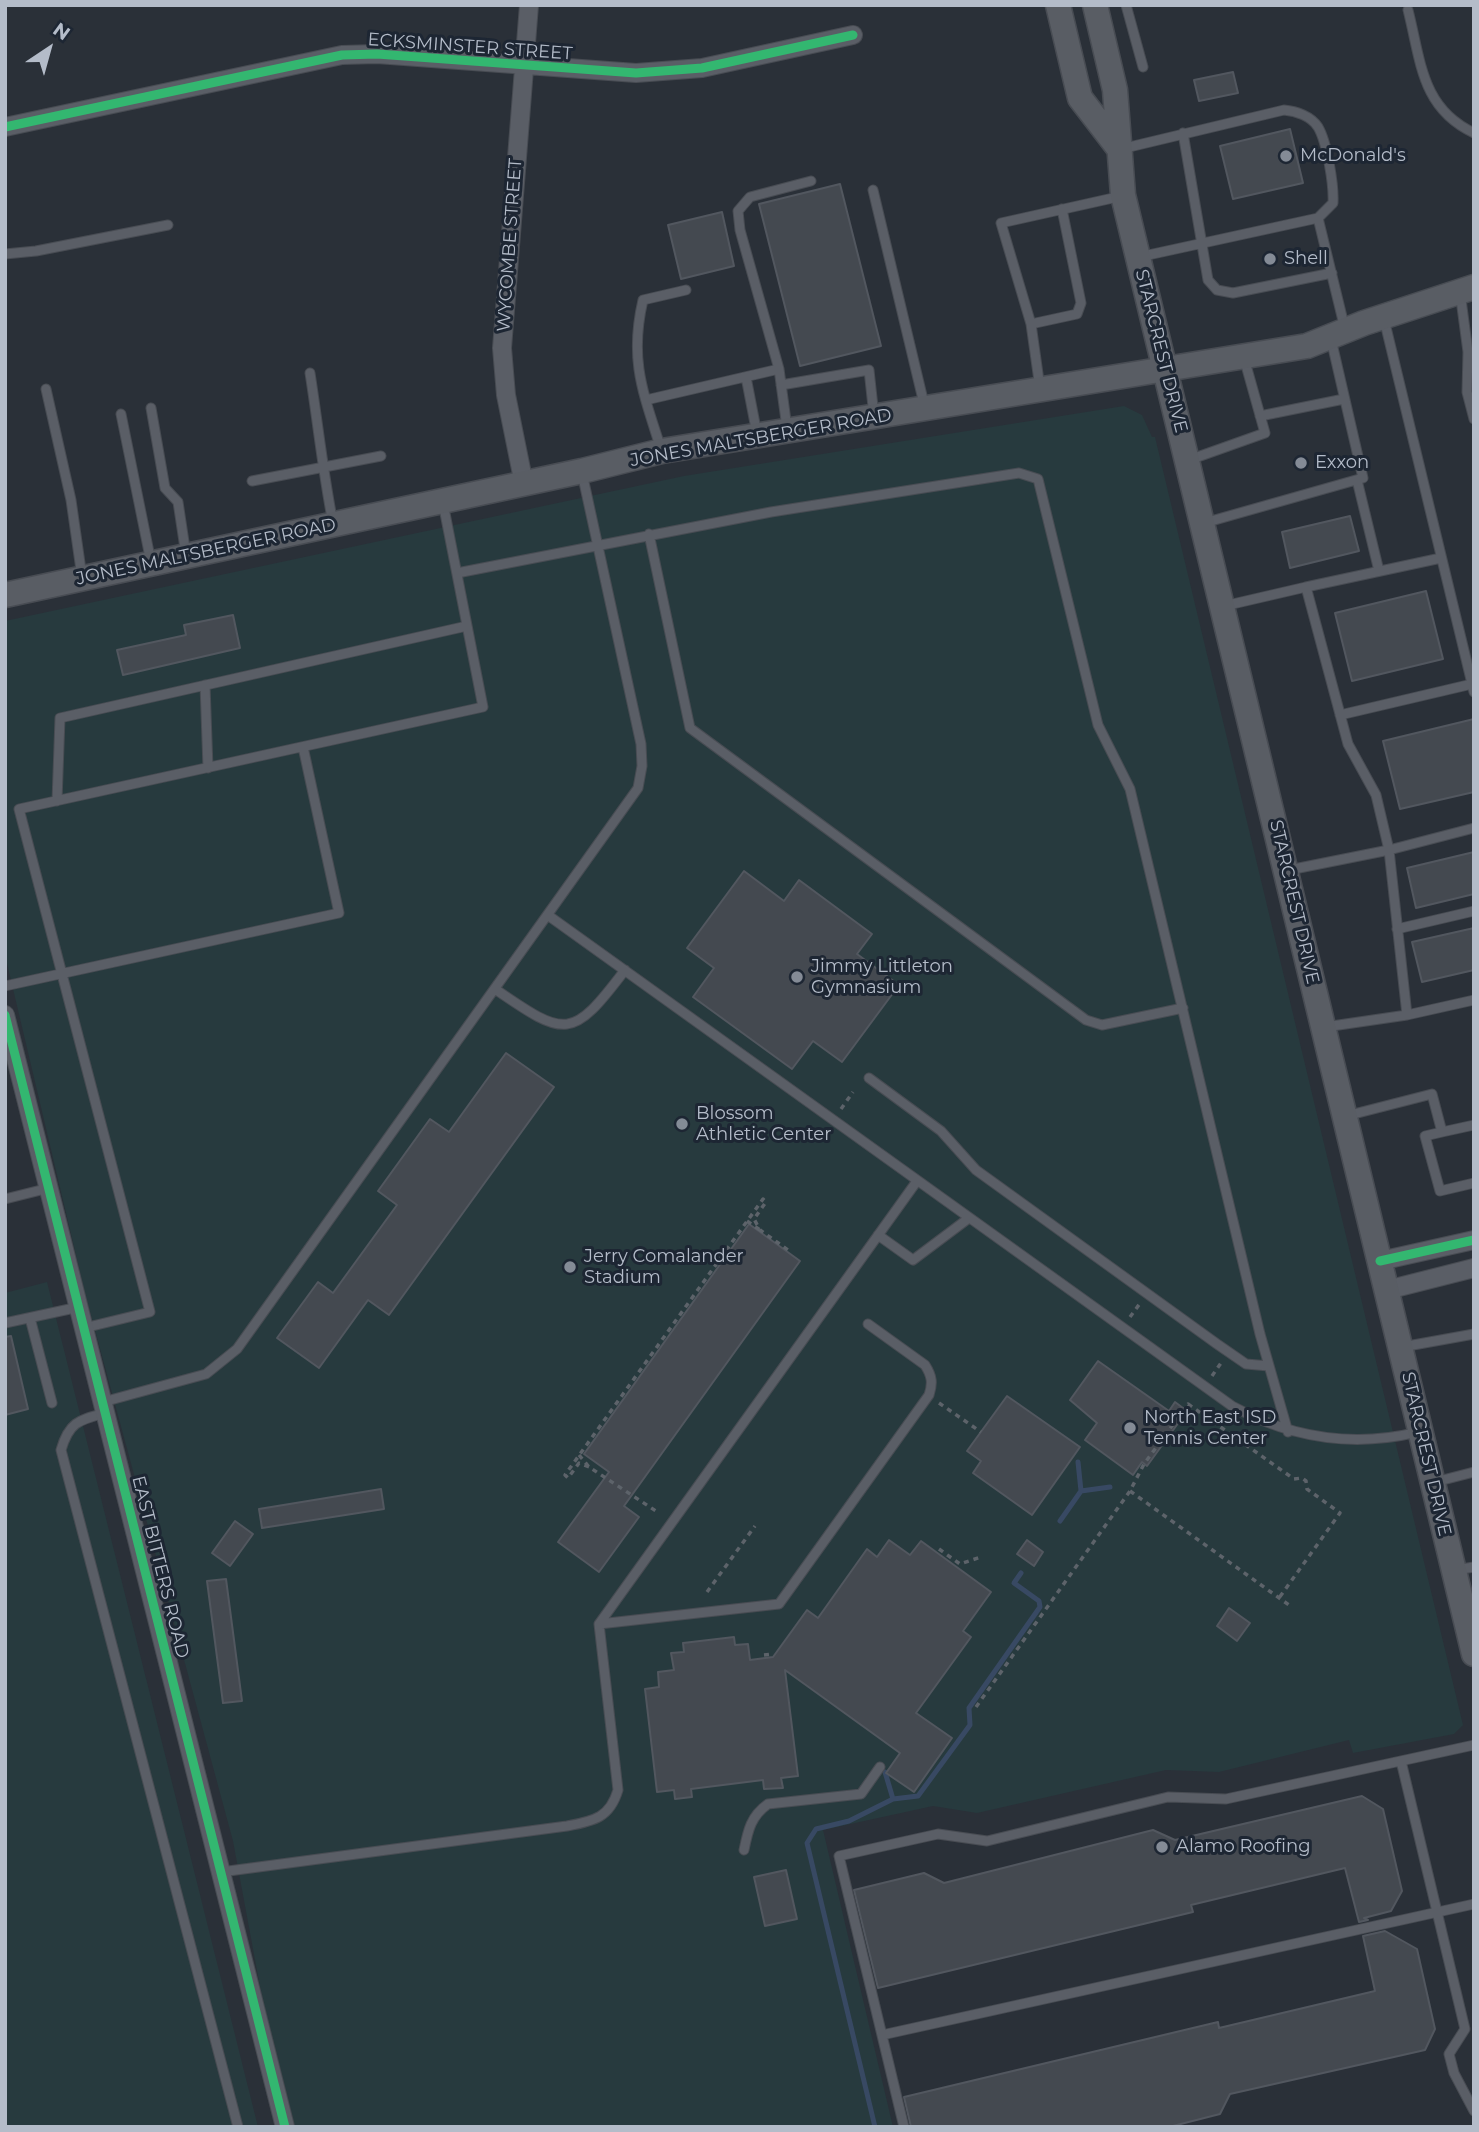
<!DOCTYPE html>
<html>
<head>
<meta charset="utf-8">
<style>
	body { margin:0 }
	#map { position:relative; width:1479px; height:2132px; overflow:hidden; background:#2a3038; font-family:Montserrat,sans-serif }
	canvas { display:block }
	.frame { position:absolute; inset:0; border:7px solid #b4bcc9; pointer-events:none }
	.north { position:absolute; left:14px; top:14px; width:70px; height:70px; -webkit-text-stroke:5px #1d2633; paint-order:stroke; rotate:36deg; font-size:19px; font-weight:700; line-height:28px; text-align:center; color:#b4bcc9 }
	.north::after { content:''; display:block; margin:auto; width:24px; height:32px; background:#b4bcc9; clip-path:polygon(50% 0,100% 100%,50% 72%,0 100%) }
</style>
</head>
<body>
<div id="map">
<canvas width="1479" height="2132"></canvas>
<div class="frame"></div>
<div class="north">N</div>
</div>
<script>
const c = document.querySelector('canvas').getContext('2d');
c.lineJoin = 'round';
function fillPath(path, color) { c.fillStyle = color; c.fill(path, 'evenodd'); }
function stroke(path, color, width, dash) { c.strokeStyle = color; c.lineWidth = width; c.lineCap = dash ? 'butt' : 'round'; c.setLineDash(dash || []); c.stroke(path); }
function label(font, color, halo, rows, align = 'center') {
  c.font = font + ' Montserrat,sans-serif'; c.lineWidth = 6; c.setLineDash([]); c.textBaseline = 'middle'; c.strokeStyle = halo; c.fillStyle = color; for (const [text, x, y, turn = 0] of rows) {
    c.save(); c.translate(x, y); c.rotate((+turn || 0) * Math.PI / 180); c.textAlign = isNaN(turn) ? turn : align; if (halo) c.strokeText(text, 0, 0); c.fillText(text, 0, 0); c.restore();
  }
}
fillPath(new Path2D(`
	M1124,406L1142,415L1152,437H1155L1463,1725L1454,1734L1353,1753L1349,1740L1219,1772L1166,1770L977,1813L933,1806L823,1830L893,2127H295L261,1992L233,1841L85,1293L5,955V621L684,476Z
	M47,1282L258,2127H5V1293Z`), '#273a3e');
stroke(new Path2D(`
	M1081,1491L1110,1487
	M1060,1521L1081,1491L1078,1462
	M885,1772L893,1799
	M875,2127L807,1843L816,1829L849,1821L893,1799L918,1796L970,1725L969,1708L1040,1607L1039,1601L1014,1583L1021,1573`), '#384963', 5);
const building = new Path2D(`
	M1233,72L1238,93L1199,101L1194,80Z
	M1290,129L1303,183L1233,199L1220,146Z
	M840,184L881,346L800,366L759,204Z
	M722,212L734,266L681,279L668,225Z
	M1350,516L1359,551L1290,568L1282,532Z
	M1426,591L1443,659L1352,681L1335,613Z
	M233,615L240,648L123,675L117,650L186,635L184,625Z
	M1474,719V792L1400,809L1383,741Z
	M1474,852V894L1416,908L1407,868Z
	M744,871L784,901L799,880L872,934L857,954L899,985L842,1062L813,1041L792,1069L693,997L714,968L687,948Z
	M1474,928V970L1422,982L1412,942Z
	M506,1053L554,1087L389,1315L368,1300L319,1368L277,1338L318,1282L333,1293L397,1205L378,1191L430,1119L449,1132Z
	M749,1224L800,1261L624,1506L639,1517L599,1572L558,1542L609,1472L584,1454Z
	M11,1336L28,1409L5,1415V1337Z
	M1098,1361L1169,1411L1175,1402L1187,1411L1147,1466L1142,1462L1133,1475L1085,1440L1097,1423L1070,1400Z
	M1007,1396L1080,1447L1032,1515L973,1473L981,1461L967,1451Z
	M381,1489L384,1509L262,1528L259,1509Z
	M235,1521L253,1534L230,1566L212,1553Z
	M889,1540L910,1555L921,1541L991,1592L963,1631L971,1637L916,1713L952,1738L914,1792L886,1773L900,1753L785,1670L798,1776L781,1778L783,1788L764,1789L763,1780L691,1789L692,1797L675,1799L674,1790L657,1792L645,1689L659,1687L658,1672L674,1670L671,1653L684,1652L683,1643L734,1637L735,1645L748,1644L750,1660L773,1657L807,1610L818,1618L867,1549L877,1557Z
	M1027,1540L1043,1552L1034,1566L1017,1554Z
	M226,1579L242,1701L223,1703L207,1581Z
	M1229,1608L1250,1623L1237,1641L1217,1626Z
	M1362,1796L1383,1809L1402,1891L1391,1911L1364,1918L1368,1920L1359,1922L1345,1868L1191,1905L1193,1912L878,1988L854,1890L924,1873L944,1883L1153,1830L1175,1840Z
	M786,1870L797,1919L765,1926L754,1877Z
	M1385,1931L1417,1949L1435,2029L1425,2050L1230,2094L1220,2114L1169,2127H911L904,2097L1218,2022L1219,2028L1375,1991L1363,1936Z`);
fillPath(building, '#444950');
stroke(building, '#52575f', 2);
const lane = new Path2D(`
	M1126,5L1143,67
	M1408,10C1421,61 1421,108 1474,133
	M1183,133L1208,280L1217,290L1233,293L1332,273
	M1121,149L1284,110C1296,111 1311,116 1318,127C1327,142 1334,185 1333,203L1318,218L1345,329
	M873,190L925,408
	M5,254L36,251L168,225
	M1139,257L1318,218
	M1460,292L1468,352L1467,392L1474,419
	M1384,319L1474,692
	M1031,324L1077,314L1081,303L1062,209
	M779,369L787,428
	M310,373C318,424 323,473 333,523
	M746,377L757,434
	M781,385L869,370L874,416
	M1040,388L1031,324L1001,223L1122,196
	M46,389L71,500L82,577
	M646,400L779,369L740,230L738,211L750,197L811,181
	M151,408L165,488L178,502L186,555
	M121,414L151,562
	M1260,416L1344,399
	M661,449C643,392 629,360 643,300L686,290
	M1189,460L1265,433L1244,358
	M1357,480L1379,571
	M252,481L381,456
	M1204,523L1363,478L1331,339
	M649,534L690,728L1086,1020L1102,1025L1183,1008
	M457,573L771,512L1019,473L1038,479L1098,725L1130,789L1260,1334L1288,1432
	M1306,587L1441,558
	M1224,606L1306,587L1348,744L1376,795L1389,850L1474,828
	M205,685L208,768
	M1340,715L1472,684
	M57,801L60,718L467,626
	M1289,870L1389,850L1407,1015L1325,1027
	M549,916L1232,1406C1291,1438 1352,1448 1418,1432
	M1397,929L1474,911
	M5,986L339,913L303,747
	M495,989C566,1038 572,1040 625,970
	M1407,1015L1474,1000
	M869,1078L941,1131L976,1170L1217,1344L1246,1364L1269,1366
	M1346,1116L1432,1094L1442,1132L1425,1136L1440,1191L1474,1183
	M1442,1132L1474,1125
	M5,1199L49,1188
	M878,1235L913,1260L969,1218
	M30,1318L52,1403
	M5,1323L79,1307
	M84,1328L150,1312L19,809L483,707L443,503
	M1402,1347L1474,1334
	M103,1402L206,1374L237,1349L638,788L642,766L641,744L582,473
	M105,1413C79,1420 69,1422 61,1450L238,2127
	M1435,1482L1474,1472
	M1455,1570L1474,1567
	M599,1624L779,1604L929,1395C933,1383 932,1376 925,1365L868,1324
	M1401,1761L1465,2029L1449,2054L1454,2073L1474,2111
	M744,1850C748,1830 751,1816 768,1804L861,1794L880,1767
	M221,1872L567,1826C595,1821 610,1817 618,1790L599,1624L917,1181
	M882,2035L1474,1904
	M904,2127L839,1856L938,1834L987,1841L1168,1797L1226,1799L1474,1745`);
const street = new Path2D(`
	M5,127L342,55L377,54L636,73L702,68L853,35
	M524,484L506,395L502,348L529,5
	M5,1015L285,2127
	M1380,1261L1474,1240
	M1387,1290L1474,1268`);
const secondary = new Path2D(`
	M1058,5L1080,98L1120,150
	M1095,5L1115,90L1123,195L1474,1654
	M5,595L582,471L662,451L1307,346L1364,323L1474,287`);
stroke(lane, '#484c53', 11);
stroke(street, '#484c53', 20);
stroke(secondary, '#484c53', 27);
stroke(new Path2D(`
	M841,1109L853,1092
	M747,1221L760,1230
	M1130,1317L1141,1302
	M1212,1376L1223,1360
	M939,1403L981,1432
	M579,1455L589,1467L659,1513
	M589,1467L579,1463L568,1478L565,1475L763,1199L766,1202L754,1219L760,1230L788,1250
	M1130,1491L1289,1605
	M939,1549L960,1564L981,1557
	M707,1592L755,1526
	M764,1655L773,1654
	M976,1707L1130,1491L1144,1464L1188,1404L1294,1479L1302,1478L1306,1481L1307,1489L1340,1513L1279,1598`), '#5d636a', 3.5, [5, 5]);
stroke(lane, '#5a5e66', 9);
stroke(street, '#5a5e66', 18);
stroke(secondary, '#595d64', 24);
stroke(new Path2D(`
	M5,127L342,55L377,54L636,73L702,68L853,35
	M5,1015L285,2127
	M1380,1261L1474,1240`), '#33b770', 9);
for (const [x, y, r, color] of [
	[1286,156,7,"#848b96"],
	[1270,259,7,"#848b96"],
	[1301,463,7,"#848b96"],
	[797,977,7,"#848b96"],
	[682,1124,7,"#848b96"],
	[570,1267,7,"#848b96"],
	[1130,1428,7,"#848b96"],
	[1162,1847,7,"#848b96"]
]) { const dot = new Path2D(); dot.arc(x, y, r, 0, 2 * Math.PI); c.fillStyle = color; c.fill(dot); stroke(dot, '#1d2633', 2.5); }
label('18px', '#b4bcc9', '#1d2633', [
	["ECKSMINSTER STREET",470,47,4],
	["WYCOMBE STREET",510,245,-86],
	["STARCREST DRIVE",1161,351,76],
	["JONES MALTSBERGER ROAD",761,438,-10],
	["JONES MALTSBERGER ROAD",206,552,-12],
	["STARCREST DRIVE",1294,902,77],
	["STARCREST DRIVE",1426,1454,77],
	["EAST BITTERS ROAD",160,1567,76]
]);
label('18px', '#b4bcc9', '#1d2633', [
	["McDonald's",1300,156],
	["Shell",1284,259],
	["Exxon",1315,463],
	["Jimmy Littleton",811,967],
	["Gymnasium",811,988],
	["Blossom",696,1114],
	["Athletic Center",696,1135],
	["Jerry Comalander",584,1257],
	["Stadium",584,1278],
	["North East ISD",1144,1418],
	["Tennis Center",1144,1439],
	["Alamo Roofing",1176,1847]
], 'left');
</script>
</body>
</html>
